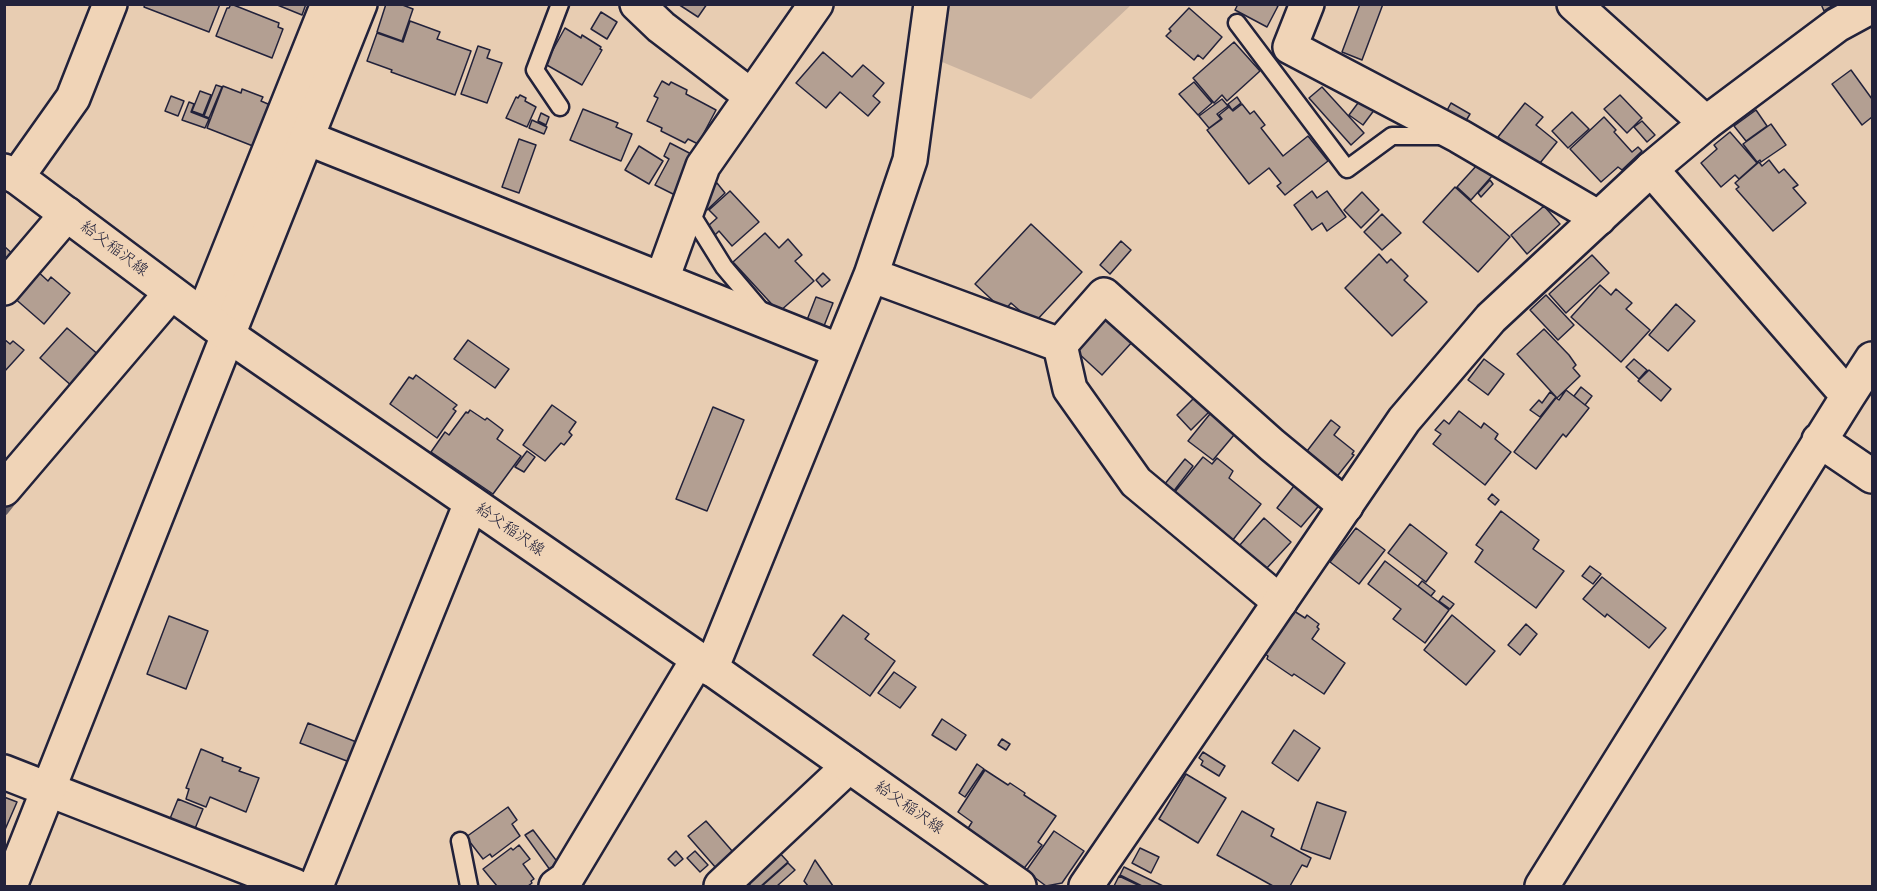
<!DOCTYPE html>
<html>
<head>
<meta charset="utf-8">
<style>
	body { margin:0 }
	#map { position:relative; width:1877px; height:891px; overflow:hidden; background:#e8cdb2; font-family:Pangolin,sans-serif }
	canvas { display:block }
	.frame { position:absolute; inset:0; border:6px solid #22223b; pointer-events:none }
</style>
</head>
<body>
<div id="map">
<canvas width="1877" height="891"></canvas>
<div class="frame"></div>
</div>
<script>
const c = document.querySelector('canvas').getContext('2d');
c.lineJoin = 'round';
function fillPath(path, color) { c.fillStyle = color; c.fill(path, 'evenodd'); }
function stroke(path, color, width, dash) { c.strokeStyle = color; c.lineWidth = width; c.lineCap = dash ? 'butt' : 'round'; c.setLineDash(dash || []); c.stroke(path); }
function label(font, color, halo, rows, align = 'center') {
  c.font = font + ' Pangolin,"Klee One",sans-serif'; c.lineWidth = 5; c.setLineDash([]); c.textBaseline = 'middle'; c.strokeStyle = halo; c.fillStyle = color; for (const [text, x, y, turn = 0] of rows) {
    c.save(); c.translate(x, y); c.rotate((+turn || 0) * Math.PI / 180); c.textAlign = isNaN(turn) ? turn : align; if (halo) c.strokeText(text, 0, 0); c.fillText(text, 0, 0); c.restore();
  }
}
fillPath(new Path2D(`
	M943,5H1131L1031,99L935,59Z`), '#cab3a0');
stroke(new Path2D(`
	M4,511L16,496`), '#6c6368', 9);
const building = new Path2D(`
	M145,4H220L209,32L144,7Z
	M231,4L279,23L278,27L283,29L272,58L216,36L227,8H229Z
	M275,4H306L302,15Z
	M386,4H400L413,9L402,41L377,32Z
	M678,4H707L698,17Z
	M1238,4H1274L1278,6L1267,27L1235,10Z
	M1360,4H1383L1362,60L1342,52Z
	M1821,4H1835L1824,11Z
	M1189,8L1222,37L1203,59L1198,55L1194,60L1166,36L1171,31L1169,29Z
	M601,12L617,22L607,39L591,29Z
	M410,21L440,32L437,39L471,51L455,95L391,72L392,70L367,61L377,33L403,42Z
	M565,28L581,38L582,35L601,47L600,49L602,50L582,85L545,64Z
	M1234,42L1260,71L1227,101L1222,95L1214,103L1193,78Z
	M478,46L490,50L487,58L502,63L487,103L461,94Z
	M823,52L852,77L863,65L884,83L873,96L880,102L868,116L840,92L826,108L796,83Z
	M1851,70L1872,99V117L1862,125L1832,84Z
	M662,81L669,85L671,82L687,90L686,94L716,110L698,144L688,139L685,143L661,131L662,128L647,121L658,98L654,96Z
	M1194,82L1212,103L1198,115L1179,94Z
	M216,85L222,87L209,118L204,116Z
	M223,86L241,93L242,89L263,97L261,101L275,107L258,148L207,128Z
	M1322,87L1364,133L1351,145L1309,98Z
	M200,91L211,95L203,115L192,111Z
	M520,95L526,98L525,101L536,107L527,127L506,118L516,97L518,98Z
	M1364,95L1378,105L1363,125L1349,115Z
	M1620,95L1642,118L1627,133L1604,109Z
	M171,96L184,101L178,116L165,111Z
	M1237,97L1241,103L1232,110L1228,104Z
	M1222,99L1228,106L1217,114L1221,119L1209,128L1199,116Z
	M189,102L194,104L191,112L209,119L205,128L182,120Z
	M1451,103L1470,114L1464,124L1445,114Z
	M1525,103L1543,117L1536,125L1557,142L1536,168L1498,137Z
	M1242,104L1250,114L1254,111L1265,125L1261,128L1283,156L1308,136L1328,161L1285,195L1277,186L1281,183L1269,168L1249,184L1207,130L1222,119L1219,115L1229,107L1233,111Z
	M583,109L618,123L616,127L632,134L621,161L570,140Z
	M1756,110L1767,126L1746,141L1734,126Z
	M1572,112L1589,129L1568,148L1552,131Z
	M541,113L549,117L546,125L538,121Z
	M1604,117L1616,130L1614,132L1632,152L1638,147L1642,151L1622,170L1618,167L1601,182L1570,149Z
	M532,120L547,127L544,134L529,128Z
	M1642,121L1655,135L1647,142L1634,127Z
	M1771,124L1786,145L1761,162L1760,160L1757,162L1743,144Z
	M1730,132L1757,163L1739,179L1735,175L1721,187L1701,163L1717,149L1714,145Z
	M519,139L536,145L519,193L502,187Z
	M670,143L695,156L675,195L655,185L669,159L664,156Z
	M639,146L663,161L649,184L625,170Z
	M1769,160L1779,173L1784,169L1798,185L1793,188L1806,203L1773,231L1736,189L1739,187L1735,183L1759,162L1762,166Z
	M1478,164L1492,176L1471,200L1457,187Z
	M1490,180L1493,184L1481,197L1478,193Z
	M717,183L725,193L707,210L698,200Z
	M1455,187L1510,237L1478,272L1423,222Z
	M730,191L759,222L732,246L719,231L715,235L708,226L717,218L709,210Z
	M1312,191L1317,198L1327,191L1346,217L1327,231L1322,223L1312,230L1294,205Z
	M1362,192L1379,210L1361,228L1344,210Z
	M1544,206L1560,224L1527,254L1511,235Z
	M1382,214L1401,233L1382,250L1364,232Z
	M1031,224L1082,272L1034,323L1011,303L1004,311L975,284Z
	M765,233L779,248L788,239L802,255L795,261L814,281L779,312L733,262Z
	M1121,241L1131,250L1110,274L1100,265Z
	M4,246L16,257L4,270Z
	M1379,254L1387,263L1391,259L1408,276L1404,280L1427,302L1392,336L1345,288Z
	M1592,255L1609,273L1566,313L1549,294Z
	M35,269L48,281L51,277L70,293L44,324L12,296Z
	M823,273L830,280L822,287L816,280Z
	M1600,285L1611,295L1616,289L1632,303L1626,309L1650,330L1621,362L1571,317Z
	M1546,295L1574,325L1558,340L1530,310Z
	M816,297L833,303L824,326L807,320Z
	M1676,304L1695,321L1668,351L1649,335Z
	M1108,316L1134,340L1102,375L1076,351Z
	M67,328L100,356L73,387L40,358Z
	M1544,329L1569,355L1576,365L1573,368L1580,376L1557,398L1517,354Z
	M4,339L10,344L13,341L24,350L4,372Z
	M468,340L509,369L495,388L454,359Z
	M1484,359L1504,374L1488,395L1468,380Z
	M1634,359L1647,370L1639,379L1626,367Z
	M1649,370L1671,389L1661,401L1638,381Z
	M416,375L457,405L453,409L456,411L437,438L390,404L409,377L413,379Z
	M1581,387L1592,396L1585,405L1574,396Z
	M1566,390L1589,408L1566,437L1563,434L1536,469L1514,452L1556,398L1559,400Z
	M1550,392L1556,397L1540,417L1530,410L1539,400L1542,403Z
	M1196,396L1210,411L1191,430L1177,415Z
	M552,405L576,422L569,432L572,435L564,445L561,443L545,461L523,445Z
	M713,407L744,420L707,511L676,499Z
	M1214,409L1239,429L1213,460L1188,441Z
	M470,410L485,420L487,418L503,430L497,439L521,456L493,494L431,452L445,432L449,435L466,412L468,413Z
	M1459,411L1481,428L1484,423L1498,434L1495,439L1511,452L1485,485L1433,444L1441,434L1435,430L1444,420L1449,424Z
	M1331,420L1340,427L1334,435L1354,451L1352,454L1354,455L1335,479L1304,455Z
	M527,451L535,457L524,472L515,467Z
	M1203,457L1212,464L1217,458L1233,471L1229,478L1261,504L1232,541L1174,493Z
	M1185,459L1193,466L1173,492L1164,485Z
	M1297,482L1322,502L1301,527L1277,508Z
	M1492,494L1499,500L1495,505L1488,499Z
	M1501,511L1539,540L1533,549L1564,571L1536,608L1475,562L1483,550L1476,545Z
	M1264,518L1291,542L1266,569L1239,546Z
	M1410,524L1447,553L1426,582L1388,553Z
	M1356,528L1385,550L1359,584L1330,562Z
	M1385,561L1449,610L1425,643L1393,619L1401,609L1368,584Z
	M1590,566L1601,574L1593,584L1582,576Z
	M1602,577L1666,628L1649,648L1607,614L1605,617L1583,599Z
	M1422,581L1435,591L1431,596L1418,586Z
	M1443,596L1454,604L1450,609L1439,601Z
	M1294,611L1305,618L1307,615L1319,624L1317,627L1319,629L1312,639L1345,663L1324,694L1294,674L1292,676L1267,659L1268,656L1265,654Z
	M843,615L869,634L865,639L895,661L870,696L813,655Z
	M1452,615L1495,651L1466,685L1424,650Z
	M169,616L208,631L186,689L147,674Z
	M1526,624L1537,634L1520,655L1508,645Z
	M894,672L916,687L900,708L878,693Z
	M942,719L966,735L956,750L932,735Z
	M308,723L359,743L352,763L300,743Z
	M1294,730L1320,748L1298,781L1272,763Z
	M1002,739L1010,744L1006,750L998,745Z
	M201,749L223,758L222,761L241,768L239,771L259,778L246,812L210,797L206,807L186,799L189,789L186,788Z
	M1203,752L1225,766L1219,776L1201,765L1203,761L1199,758Z
	M977,764L984,769L965,797L959,793Z
	M985,770L1008,785L1010,783L1025,793L1024,795L1056,816L1038,842L1042,845L1022,871L1002,858L1004,854L967,830L972,822L958,812Z
	M1186,774L1226,798L1198,843L1159,819Z
	M4,797L17,802L4,832Z
	M178,799L203,809L192,836L167,826Z
	M1317,802L1346,812L1330,859L1301,849Z
	M508,807L517,820L512,824L520,836L492,857L490,854L483,859L466,837Z
	M1242,811L1274,829L1271,836L1311,858L1307,867L1302,865L1290,886H1273L1217,855Z
	M706,821L733,852L716,868L688,836Z
	M533,830L562,868L553,874L525,835Z
	M1054,831L1084,851L1062,883L1046,886L1026,871Z
	M519,845L530,859L523,864L534,879L531,881L532,883L528,886H497L483,869L511,848L513,850Z
	M1140,848L1159,857L1151,873L1132,863Z
	M777,850L788,862L761,886H751L745,880Z
	M676,851L683,859L675,866L668,859Z
	M695,851L708,865L700,872L687,858Z
	M815,860L833,886H808L804,881Z
	M788,863L795,870L777,886H762Z
	M1124,867L1163,886H1142L1120,875Z
	M1119,876L1140,886H1114Z`);
fillPath(building, '#b39f92');
stroke(building, '#22223b', 1.5);
const service = new Path2D(`
	M560,4L535,70L560,107
	M1237,23L1347,169L1392,136H1446
	M688,209L724,267L762,312
	M460,841L469,886`);
const minor = new Path2D(`
	M637,4L661,27L751,96
	M1307,4L1290,47L1459,136L1599,218
	M1574,4L1706,123
	M307,138L840,351
	M17,177L73,98L110,4
	M871,275L1060,345L1070,389L1136,482L1280,602
	M662,279L703,166L816,4
	M4,288L67,214
	M203,316L328,4
	M1060,345L1104,295L1272,445L1346,506
	M1848,396L1872,359
	M1819,440L1872,476
	M4,489L171,293
	M711,669L871,275L910,160L931,4
	M4,772L295,886
	M316,886L471,503
	M556,886L566,879L698,659
	M721,886L849,766
	M1542,886L1848,396L1651,169`);
const tertiary = new Path2D(`
	M10,886L228,335L360,4
	M1086,886L1404,420L1491,318L1651,169L1706,123L1837,25L1872,6`);
const secondary = new Path2D(`
	M4,171L17,177L228,335L698,659L1019,886`);
stroke(service, '#22223b', 21);
stroke(minor, '#22223b', 38);
stroke(tertiary, '#22223b', 38);
stroke(secondary, '#22223b', 38);
stroke(service, '#f0d4b7', 16);
stroke(minor, '#f0d4b7', 33);
stroke(tertiary, '#f0d4b7', 33);
stroke(secondary, '#f0d4b7', 33);
label('16px', '#22223b', '#f0d4b7', [
	["給父稲沢線",114,249,37],
	["給父稲沢線",510,530,35],
	["給父稲沢線",909,808,35]
]);
</script>
</body>
</html>
